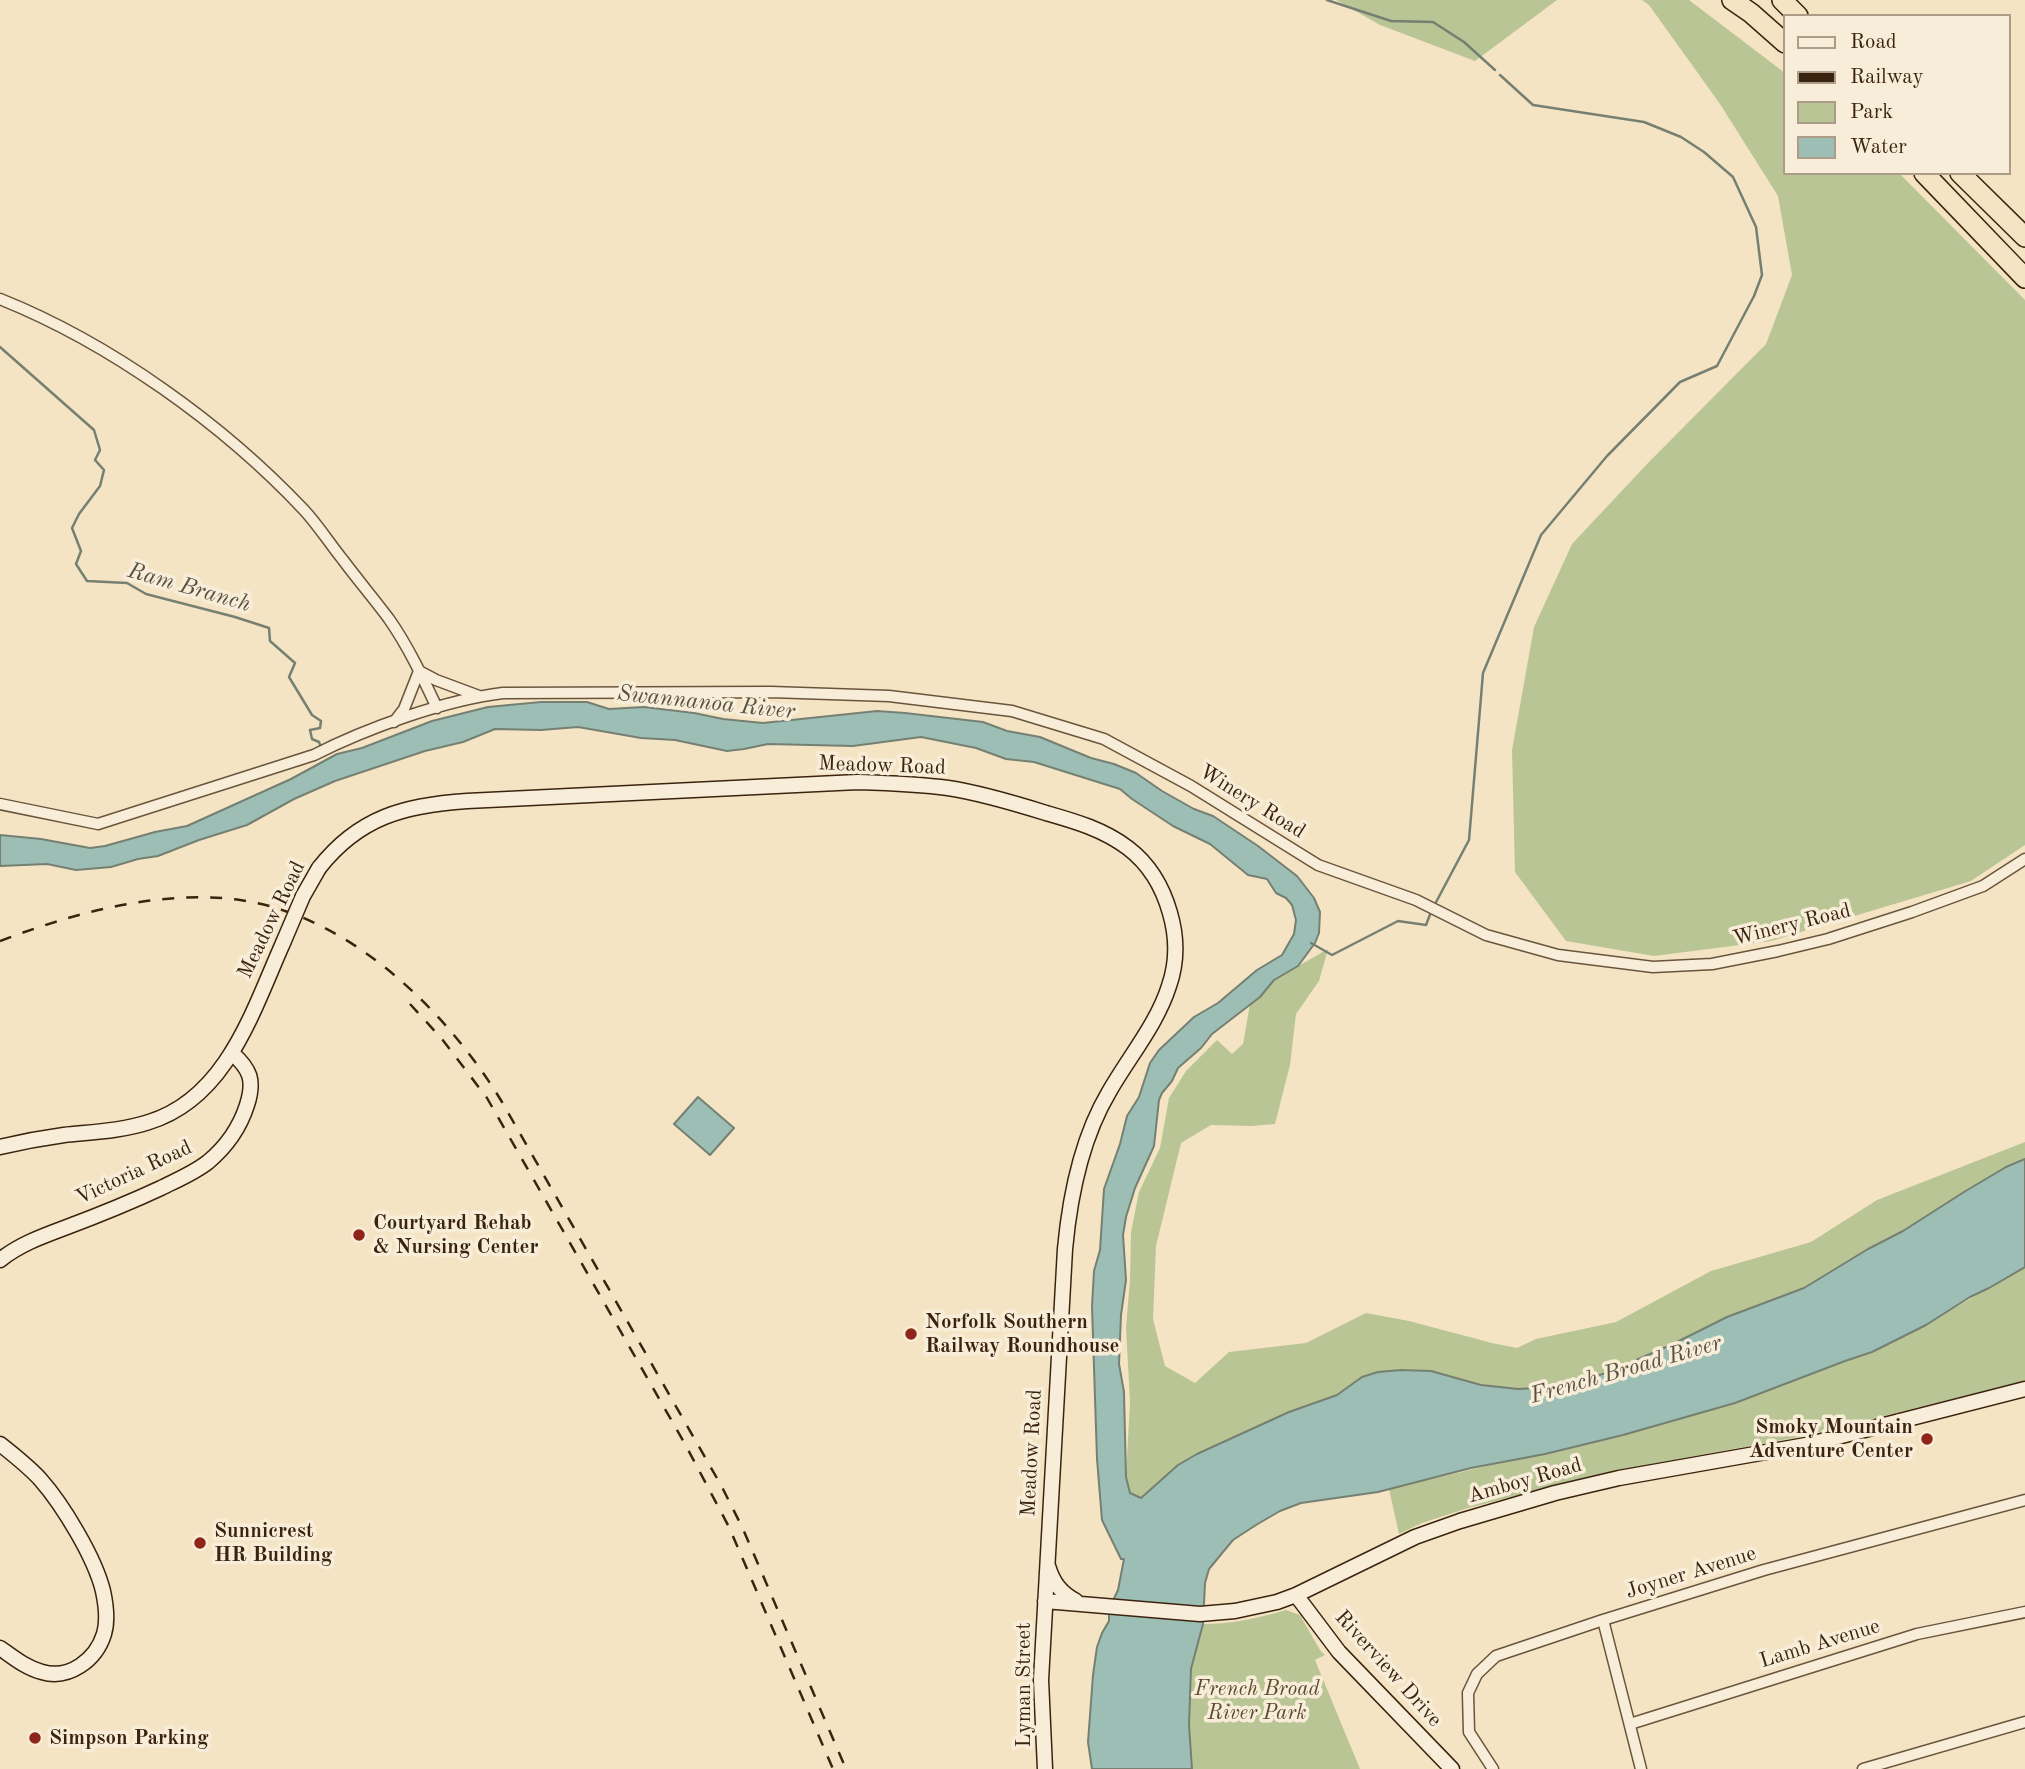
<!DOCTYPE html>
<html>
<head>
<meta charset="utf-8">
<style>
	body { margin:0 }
	#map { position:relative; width:2025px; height:1769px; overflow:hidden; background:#f5e4c3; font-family:"Old Standard TT",serif }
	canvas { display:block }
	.legend { position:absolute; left:1783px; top:14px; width:228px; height:161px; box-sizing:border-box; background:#f8edd8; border:2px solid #ac9d88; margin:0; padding:9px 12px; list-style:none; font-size:21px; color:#3b240f }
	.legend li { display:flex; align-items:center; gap:14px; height:35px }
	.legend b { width:35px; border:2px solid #ac9d88 }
</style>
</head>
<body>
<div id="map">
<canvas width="2025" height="1769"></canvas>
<ul class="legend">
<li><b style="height:9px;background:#f8edd8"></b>Road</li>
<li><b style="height:9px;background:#3b240f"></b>Railway</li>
<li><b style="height:19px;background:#bac595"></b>Park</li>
<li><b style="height:19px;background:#9cbeb5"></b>Water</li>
</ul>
</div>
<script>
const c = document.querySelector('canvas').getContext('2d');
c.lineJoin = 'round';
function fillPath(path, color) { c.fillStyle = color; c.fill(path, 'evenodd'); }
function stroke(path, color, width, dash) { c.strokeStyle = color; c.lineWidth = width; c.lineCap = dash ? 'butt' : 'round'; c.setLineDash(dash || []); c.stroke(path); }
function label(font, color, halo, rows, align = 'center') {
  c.font = font + ' "Old Standard TT",serif'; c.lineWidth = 7; c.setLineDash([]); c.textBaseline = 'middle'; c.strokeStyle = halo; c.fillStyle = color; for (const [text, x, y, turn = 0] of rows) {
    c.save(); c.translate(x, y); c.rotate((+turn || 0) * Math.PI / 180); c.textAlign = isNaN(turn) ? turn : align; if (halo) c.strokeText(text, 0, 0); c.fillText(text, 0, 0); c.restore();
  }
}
fillPath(new Path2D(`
	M1336,0H1557L1475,61L1380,25Z
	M1642,0H1689L1785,73V173H1899L2025,300V845L1971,881L1771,941L1654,956L1566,941L1515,872L1512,750L1534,627L1572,544L1648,463L1766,344L1792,275L1778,196L1720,104L1649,5Z
	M1328,949L1319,981L1296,1014L1290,1065L1275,1124L1251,1126L1211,1125L1181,1143L1156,1246L1153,1319L1165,1366L1195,1383L1229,1352L1306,1343L1366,1313L1409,1321L1492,1343L1517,1348L1536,1339L1616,1322L1711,1271L1811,1242L1877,1200L2025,1142V1159L2006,1167L1964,1192L1903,1231L1868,1249L1805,1288L1727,1317L1671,1345L1606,1373L1558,1387L1518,1389L1481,1385L1431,1371L1362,1377L1337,1395L1289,1412L1197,1454L1178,1465L1142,1498L1130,1493L1126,1477L1130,1402L1126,1328L1130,1280L1131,1232L1139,1192L1160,1148L1169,1098L1186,1071L1217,1040L1232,1054L1243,1044L1250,1004L1260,997L1274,980Z
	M2025,1267V1381L1799,1437L1651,1464L1576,1480L1465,1509L1422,1523L1399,1534L1389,1489L1594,1441L1735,1403L1784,1385L1930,1322Z
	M1286,1610L1300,1615L1320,1650L1325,1655L1315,1660L1360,1769H1192L1189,1725L1191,1669L1203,1624C1232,1624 1258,1618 1286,1610Z`), '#bac595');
const water = new Path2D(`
	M541,702H587L609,709L644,707L694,713L723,719L763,723L877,711L905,713L983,722L1007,731L1040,737L1091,758L1114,764L1136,773L1162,791L1194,809L1213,816L1258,846L1297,876L1314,898L1320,912L1319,933L1315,943L1298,966L1274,980L1260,997L1212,1034L1201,1048L1178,1068L1172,1081L1162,1093L1159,1100L1154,1146L1135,1188L1126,1217L1123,1235L1126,1280L1121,1315L1119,1364L1124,1392L1126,1477L1130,1493L1141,1498L1178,1465L1197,1454L1289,1412L1337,1395L1362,1377L1378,1372L1401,1370L1431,1371L1481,1385L1518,1389L1558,1387L1606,1373L1671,1345L1727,1317L1804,1288L1868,1249L1903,1231L1964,1192L2006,1167L2025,1159V1267L1989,1288L1970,1297L1926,1325L1872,1352L1845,1361L1735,1403L1623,1435L1545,1454L1471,1468L1378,1492L1301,1503L1280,1511L1256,1525L1233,1540L1223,1552L1209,1569L1205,1583L1203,1624L1191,1669L1189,1725L1192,1769H1092L1088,1742L1093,1675L1097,1647L1102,1633L1109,1621V1609L1118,1590L1124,1559H1121L1102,1520L1097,1459L1092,1306L1094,1271L1100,1250L1104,1189L1120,1144L1127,1116L1139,1097L1150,1063L1159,1050L1194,1017L1218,1003L1257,970L1282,955L1294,934L1296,920L1292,905L1286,898L1276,893L1267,879L1248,875L1210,844L1173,826L1132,799L1120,789L1034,762L1006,759L976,748L921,737L853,746L768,744L744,749L727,751L675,740L641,738L578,727L541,730L495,729L463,742L425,751L335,781L294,799L247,825L199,840L158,856L138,859L111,867L76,870L47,864L0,866V835L41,839L90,848L105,846L155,832L187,826L291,779L337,754L362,748L432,721L488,707Z
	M698,1097L734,1128L710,1155L674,1124Z`);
fillPath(water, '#9cbeb5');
stroke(water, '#758073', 2);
stroke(new Path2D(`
	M1327,0L1391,21L1433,22L1464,42L1495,70
	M0,347L94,430L100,450L95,460L104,470L100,486L79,514L72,528L81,551L76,564L87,581L127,583L146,594L235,617L269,628L270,641L295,663L289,677L312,715L321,721L320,728L310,730L312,739L319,742L321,747
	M1434,906L1469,840L1483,673L1541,535L1607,456L1680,382L1717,366L1754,296L1762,275L1756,227L1733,177L1704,152L1681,137L1644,122L1533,105L1500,75
	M1311,943L1332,955L1398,921L1426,925L1431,912`), '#758073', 2.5);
const street = new Path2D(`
	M0,299C110,343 223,424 304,510C318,525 330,544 343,560C358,580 374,599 389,619C408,646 423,678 437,708
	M394,722L404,709L419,671L436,680L479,696
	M0,804L98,824L314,755C367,728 445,700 503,693L771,692L889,696L1012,711L1104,739L1191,786L1318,865L1416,900L1486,935L1558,955L1653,967L1712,964L1778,951L1828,939L1912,912L1983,886L2025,859
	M1603,1620L1641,1769
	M1630,1724L1917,1634L2025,1612
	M1493,1769L1469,1732L1468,1693L1477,1674L1496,1656L1603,1620L1764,1570L2025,1500
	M1863,1769L2025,1722`);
const secondary = new Path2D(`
	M319,868C359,817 405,805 467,801L858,782C888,783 918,784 948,788C981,793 1014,803 1046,813C1074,821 1103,829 1128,848C1149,864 1163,888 1170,913C1177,937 1177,963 1169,986C1157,1024 1129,1057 1109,1092C1081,1139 1070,1195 1065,1249L1041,1680L1045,1769
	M0,1147C21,1142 42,1138 64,1135C92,1132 122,1131 149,1122C227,1098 253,1010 283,943
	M0,1260C20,1244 43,1236 67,1227C99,1215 131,1202 161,1188C177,1180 194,1173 208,1162C226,1147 240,1127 247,1105C255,1080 250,1069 232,1053
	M0,1444C14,1455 28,1466 40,1479C63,1505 95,1558 103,1591C106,1605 108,1621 104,1634C96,1660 69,1680 42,1672C26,1668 13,1657 0,1648
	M1048,1566C1053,1583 1061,1593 1076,1601
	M1296,1595L1339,1652L1452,1769
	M1045,1601L1200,1614L1235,1611L1277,1602L1296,1595L1415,1537L1460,1521L1555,1493L1619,1478L1806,1445L2025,1389`);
const highway = new Path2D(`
	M1732,0L1751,13L1785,43
	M1782,0L1798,16
	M1924,173L2025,278
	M1960,173L2025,237`);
stroke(street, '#6a543c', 13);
stroke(secondary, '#3b240f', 17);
stroke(highway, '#3b240f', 22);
stroke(street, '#f8edd8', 10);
stroke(secondary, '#f8edd8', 14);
stroke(highway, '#f5e4c3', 19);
stroke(new Path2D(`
	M0,941C74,913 160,889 240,900C349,915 447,1011 502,1102L722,1487L743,1529L846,1769
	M410,1004L442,1039L487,1098L685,1444L729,1527L833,1769`), '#3b240f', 2.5, [12, 12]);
const secondaryBridge = new Path2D(`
	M283,943L303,896L319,868`);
stroke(secondaryBridge, '#3b240f', 17, []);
stroke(secondaryBridge, '#f8edd8', 14);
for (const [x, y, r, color] of [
	[359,1235,7,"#8f2418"],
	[911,1334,7,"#8f2418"],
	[1927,1439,7,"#8f2418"],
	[200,1543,7,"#8f2418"],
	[35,1738,7,"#8f2418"]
]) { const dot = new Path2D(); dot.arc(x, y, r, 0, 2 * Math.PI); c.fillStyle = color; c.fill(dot); stroke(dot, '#f8edd8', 2.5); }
label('21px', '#3b240f', '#f8edd8', [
	["Meadow Road",882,766,2],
	["Winery Road",1252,802,32],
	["Meadow Road",272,920,-64],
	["Winery Road",1792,925,-14],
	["Victoria Road",134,1173,-25],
	["Meadow Road",1032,1453,-87],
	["Amboy Road",1525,1481,-16],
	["Joyner Avenue",1691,1573,-17],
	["Lamb Avenue",1820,1644,-17],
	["Riverview Drive",1388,1669,48],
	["Lyman Street",1024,1685,-90]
]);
label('bold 21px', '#3b240f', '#f8edd8', [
	["Courtyard Rehab",373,1223],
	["& Nursing Center",373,1247],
	["Norfolk Southern",925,1322],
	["Railway Roundhouse",925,1346],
	["Smoky Mountain",1913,1427,"right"],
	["Adventure Center",1913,1451,"right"],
	["Sunnicrest",214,1531],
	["HR Building",214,1555],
	["Simpson Parking",49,1738]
], 'left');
label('italic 21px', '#5b4c30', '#f8edd8', [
	["French Broad",1257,1689],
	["River Park",1257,1713]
]);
label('italic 23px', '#585241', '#f8edd8', [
	["Ram Branch",189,588,16],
	["Swannanoa River",706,703,6],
	["French Broad River",1626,1370,-16]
]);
</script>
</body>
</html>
